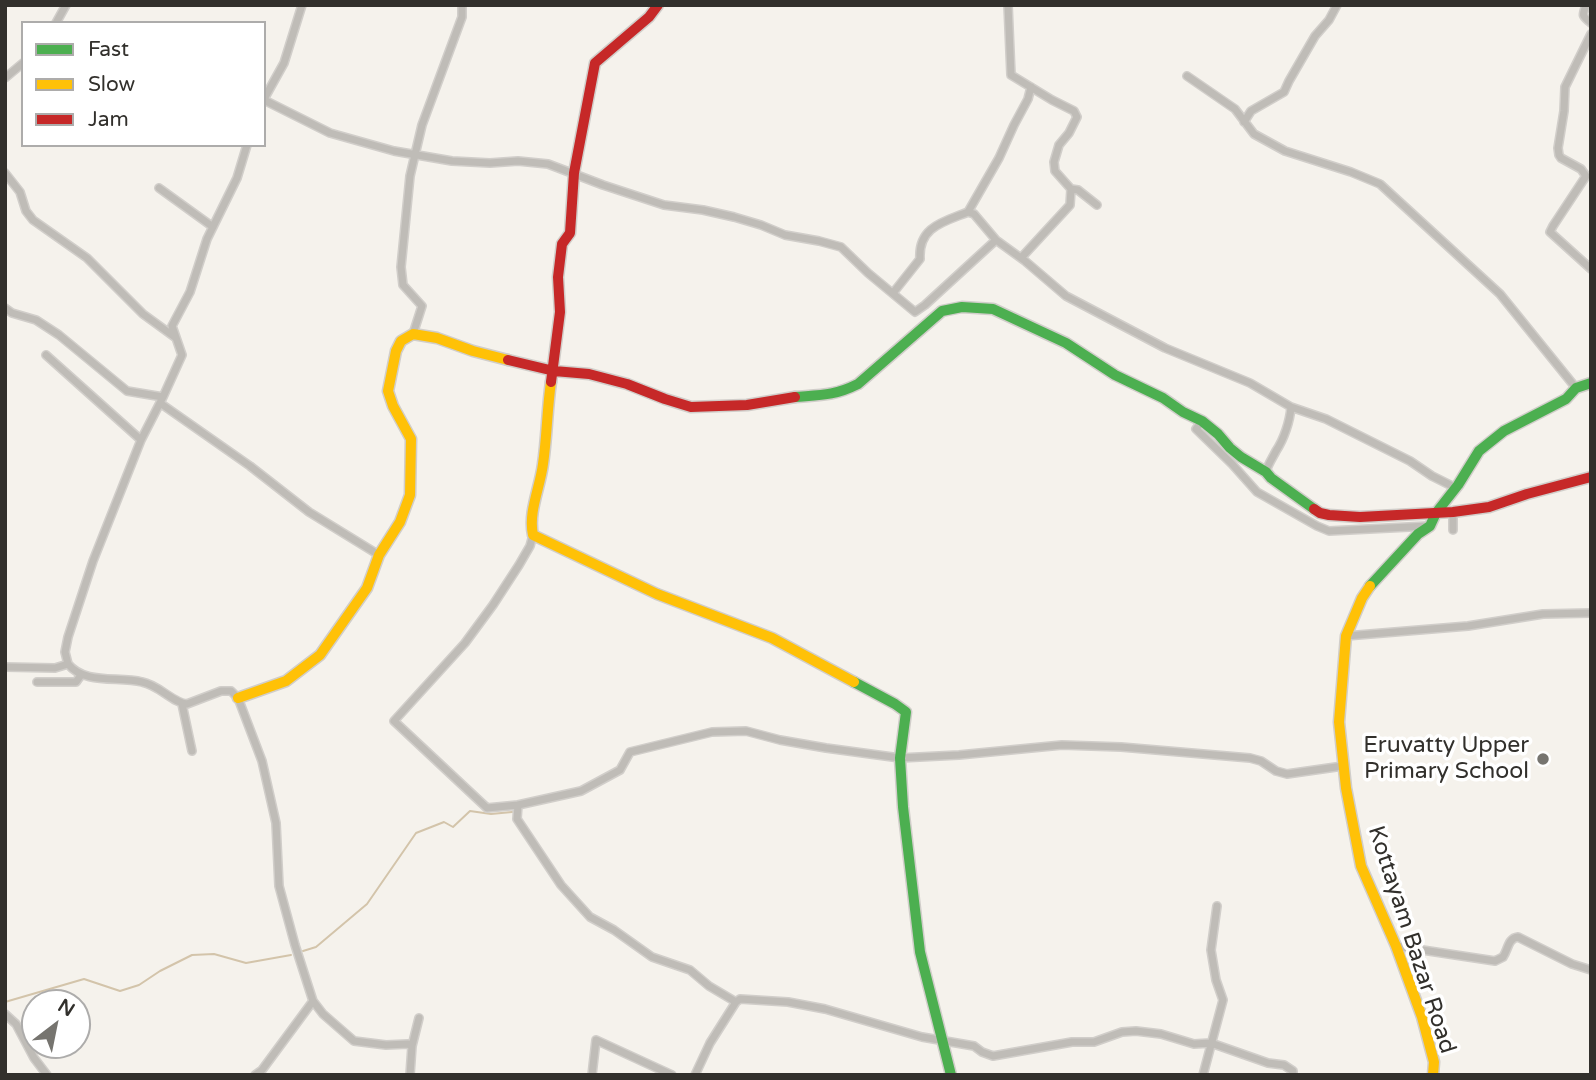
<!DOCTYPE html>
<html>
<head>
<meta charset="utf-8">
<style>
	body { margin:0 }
	#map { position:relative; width:1596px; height:1080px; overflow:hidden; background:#f5f2ec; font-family:"Varela Round",sans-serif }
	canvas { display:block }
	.frame { position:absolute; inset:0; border:7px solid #32302c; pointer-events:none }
	.legend { position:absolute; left:21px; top:21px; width:245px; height:126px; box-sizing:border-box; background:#fff; border:2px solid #adacab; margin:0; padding:9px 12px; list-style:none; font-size:21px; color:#32302c }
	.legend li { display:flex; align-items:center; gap:14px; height:35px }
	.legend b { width:35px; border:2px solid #adacab }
	.north { position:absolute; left:21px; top:989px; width:70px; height:70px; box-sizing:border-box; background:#fff; border:2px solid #adacab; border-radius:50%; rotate:32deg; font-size:19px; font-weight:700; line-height:28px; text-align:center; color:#32302c }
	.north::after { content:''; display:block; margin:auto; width:24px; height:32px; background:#76746f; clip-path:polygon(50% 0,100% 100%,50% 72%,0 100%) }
</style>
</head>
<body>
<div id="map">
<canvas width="1596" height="1080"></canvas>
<div class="frame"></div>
<ul class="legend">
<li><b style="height:9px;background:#4caf50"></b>Fast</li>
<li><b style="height:9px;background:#ffc107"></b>Slow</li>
<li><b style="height:9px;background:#c62828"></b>Jam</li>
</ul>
<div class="north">N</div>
</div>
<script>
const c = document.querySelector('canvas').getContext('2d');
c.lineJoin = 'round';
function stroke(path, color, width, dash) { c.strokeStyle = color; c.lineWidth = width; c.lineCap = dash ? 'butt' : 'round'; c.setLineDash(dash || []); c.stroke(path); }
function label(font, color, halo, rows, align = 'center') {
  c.font = font + ' "Varela Round",sans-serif'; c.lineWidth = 7; c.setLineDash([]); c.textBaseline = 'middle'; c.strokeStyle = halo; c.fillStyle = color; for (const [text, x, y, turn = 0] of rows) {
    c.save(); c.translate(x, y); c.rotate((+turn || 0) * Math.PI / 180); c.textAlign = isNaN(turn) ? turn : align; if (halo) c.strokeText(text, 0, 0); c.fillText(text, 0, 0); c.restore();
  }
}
stroke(new Path2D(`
	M303,951L316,947L367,904L416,833L444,822L453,827L470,811L491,814L512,812
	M5,1002L84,979L120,991L139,985L160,971L192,955L214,954L246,963L291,955`), '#d3c4aa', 2);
const street = new Path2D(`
	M1008,5L1011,75L1052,100L1074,111L1077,117L1069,133L1059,145L1054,162L1055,171L1071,189L1070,205L1021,258
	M1586,5C1582,17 1582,15 1591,23
	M56,23L66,5
	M1591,34L1565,87L1564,111L1558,148L1559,155L1561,158L1581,169L1586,176L1553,226L1550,232L1591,269
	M1187,76L1235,109L1254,134L1285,151L1351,172L1380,184L1500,294L1576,388
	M5,78L23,63
	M264,99L284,63L302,5
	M264,100L330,133L394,151L452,161L490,163L518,161L548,164L603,185L664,205L703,210L734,217L761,225L785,235L819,241L841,247L868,273L915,312L925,305L996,240L1025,261L1066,296L1165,348L1250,383L1291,407C1290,421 1284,439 1276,451C1272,459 1268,464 1266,472
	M1244,122L1251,111L1284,92L1289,81L1315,36L1329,20L1337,5
	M5,173L20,192L26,211L33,220L87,258L143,314L176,338
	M159,188L213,227
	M1071,189L1078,190L1097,205
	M968,212L999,158L1014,125L1028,99L1031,87
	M893,293L920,259C918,227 943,222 968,212L974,214L996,240
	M5,308L12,313L36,320L59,335L127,391L163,397
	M413,334L422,306L403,285L401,267L410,176L422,125L462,17V5
	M46,355L141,440
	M160,403L250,466L309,512L379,555
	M1291,407L1326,419L1410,461L1432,476L1456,488
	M1202,421L1196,429L1232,464L1257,492L1317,526L1329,531L1429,526
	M1453,530V512
	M533,535L530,546L519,565L493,605L465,643L394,721L487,808L518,805L517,819L561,885L590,917L614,930L652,957L690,970L709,986L736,1002L740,999L788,1002L825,1009L922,1037L974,1046L982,1052L993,1056L1072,1042H1094L1122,1032L1136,1031L1161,1034L1194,1044L1211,1043L1268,1063L1284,1065L1293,1071V1075
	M1346,636L1468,626L1543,614L1591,613
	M68,664C85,685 118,676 142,682C159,685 173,703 187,704L221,691H231L238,698L262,761L276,823L279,886L295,945L313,1001L262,1070L255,1075
	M5,667L55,668L68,664L65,652L68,637L93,561L141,440L163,397L182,355L172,326L190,292L207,239L237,178L247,145
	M37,682H76L81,675
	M182,704L192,751
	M518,805L581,791L620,770L630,752L712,732L746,731L780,740L826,748L900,758L959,755L1062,745L1121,747L1250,758L1261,761L1276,771L1287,774L1343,766
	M1396,946L1495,961L1503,957C1508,950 1508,938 1518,937L1572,964L1591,970
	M313,1001L323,1014L354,1041L386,1045L408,1044L412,1046L410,1075
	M5,1014L16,1024L34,1058L47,1075
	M412,1046L419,1018
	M592,1075L596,1040L672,1075
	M695,1075L710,1043L736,1002
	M1203,1075L1223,1000L1216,980L1211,950L1217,906`);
const fast = new Path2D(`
	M795,397C820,395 834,396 858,384L942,311L962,307L993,309L1066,343L1115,375L1163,398L1183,412L1202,421L1218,434L1230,448L1241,457L1266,472L1271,478L1314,509
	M1370,586L1418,534L1430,526L1436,513L1458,485L1479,451L1504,431L1566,399L1576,388L1591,383
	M854,682L895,704L906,712L900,758L903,807L920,952L951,1075`);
const slow = new Path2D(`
	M551,382C547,409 547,437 543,464C540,488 528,512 533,535L657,594L772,638L854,682
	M1370,586L1362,598L1346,636L1339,722L1346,788L1361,866L1396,946L1422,1017L1434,1062L1433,1075
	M238,698L286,681L320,655L367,588L379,555L400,522L410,495L411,439L393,406L388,391L396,351L401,341L413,334L437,338L473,351L508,360`);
const jam = new Path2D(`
	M508,360L554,371L589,374L627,384L665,399L691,407L747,405L795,397
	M551,382L560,312L558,277L562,244L570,233L574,173L595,63L649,17L658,5
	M1314,509L1320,513L1329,515L1360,517L1453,512L1489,507L1527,494L1591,477`);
stroke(street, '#d1ceca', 10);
stroke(fast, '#d1ceca', 13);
stroke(slow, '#d1ceca', 13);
stroke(jam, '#d1ceca', 13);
stroke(street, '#bfbcb7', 7);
stroke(fast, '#4caf50', 10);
stroke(slow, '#ffc107', 10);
stroke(jam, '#c62828', 10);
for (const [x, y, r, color] of [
	[1543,759,7,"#76746f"]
]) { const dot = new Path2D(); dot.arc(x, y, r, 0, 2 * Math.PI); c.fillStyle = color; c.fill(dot); stroke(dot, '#fff', 2.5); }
label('23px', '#32302c', '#fff', [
	["Eruvatty Upper",1529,746],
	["Primary School",1529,772]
], 'right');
label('23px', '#32302c', '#fff', [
	["Kottayam Bazar Road",1411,940,72]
]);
</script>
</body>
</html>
